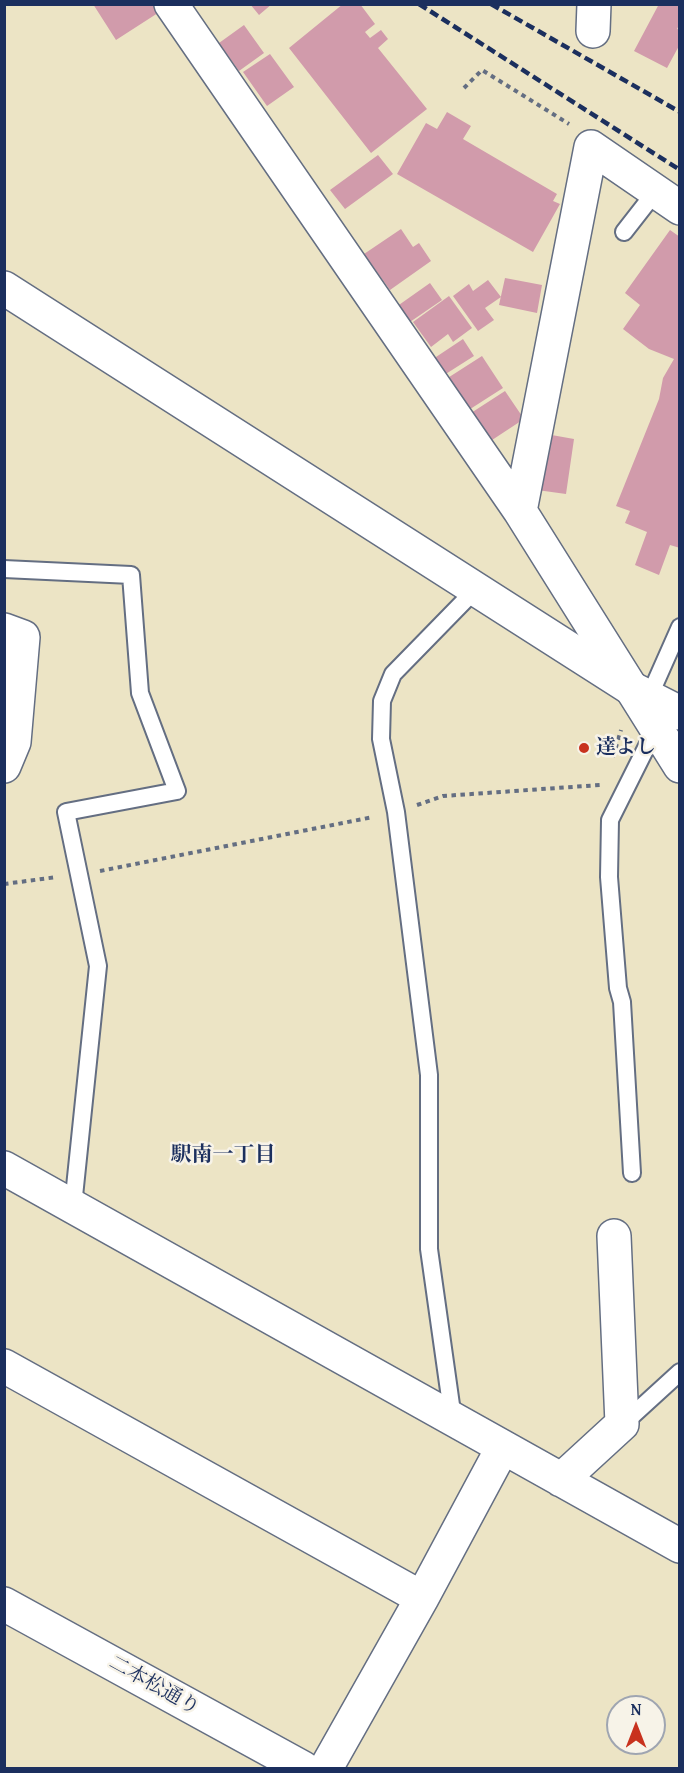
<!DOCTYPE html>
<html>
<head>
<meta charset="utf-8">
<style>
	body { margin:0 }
	#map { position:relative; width:684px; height:1773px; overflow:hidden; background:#ece4c5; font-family:"Gentium Book Plus",serif }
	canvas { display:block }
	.frame { position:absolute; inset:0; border:6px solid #1b2f5e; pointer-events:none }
	.north { position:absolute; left:606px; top:1695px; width:60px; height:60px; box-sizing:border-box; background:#f7f3e8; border:2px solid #9fa5b1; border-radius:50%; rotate:0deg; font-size:16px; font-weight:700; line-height:24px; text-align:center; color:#1b2f5e }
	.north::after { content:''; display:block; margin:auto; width:21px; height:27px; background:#c8321e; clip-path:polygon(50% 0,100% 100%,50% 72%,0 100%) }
</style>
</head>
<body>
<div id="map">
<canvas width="684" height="1773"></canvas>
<div class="frame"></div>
<div class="north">N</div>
</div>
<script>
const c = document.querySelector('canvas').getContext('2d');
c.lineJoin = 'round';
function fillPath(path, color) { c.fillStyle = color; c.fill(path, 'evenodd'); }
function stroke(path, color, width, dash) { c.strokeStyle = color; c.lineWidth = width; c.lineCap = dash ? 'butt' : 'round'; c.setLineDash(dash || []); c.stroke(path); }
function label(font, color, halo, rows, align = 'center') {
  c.font = font + ' "Gentium Book Plus","Noto Serif JP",serif'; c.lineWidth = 5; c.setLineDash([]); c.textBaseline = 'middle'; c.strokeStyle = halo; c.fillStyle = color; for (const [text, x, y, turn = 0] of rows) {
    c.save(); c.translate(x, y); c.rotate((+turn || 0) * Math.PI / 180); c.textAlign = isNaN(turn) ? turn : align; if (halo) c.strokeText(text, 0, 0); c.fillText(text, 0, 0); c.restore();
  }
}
fillPath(new Path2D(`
	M93,4H157L161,11L116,40Z
	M250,4H272L259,15Z
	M343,4H360L375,24L365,32L370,38L381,30L388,39L378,48L427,109L371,153L289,48Z
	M659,4H680V23L677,29L680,30V44L667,68L634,51Z
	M244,25L264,53L239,71L219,43Z
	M270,54L294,87L267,106L243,72Z
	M447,112L471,126L463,139L557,194L553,201L560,204L533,252L397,174L426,123L437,129Z
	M378,155L393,174L345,209L330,190Z
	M401,229L413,247L419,243L431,261L390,290L364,254Z
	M670,230L680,237V548L670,545L659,575L635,565L647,532L625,523L630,511L616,506L659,399L663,378L674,359L649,349L623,329L640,305L625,293Z
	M505,278L542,285L537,313L499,305Z
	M488,280L501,297L485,308L494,320L478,331L453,296L469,284L473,291Z
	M430,283L442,300L407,324L396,307Z
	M449,296L472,328L453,342L448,334L431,347L413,322Z
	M463,339L474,356L441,377L430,361Z
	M482,356L503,388L464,413L443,381Z
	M505,391L524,419L489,442L471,413Z
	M546,434L574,439L566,494L537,490Z`), '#d19bab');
const service = new Path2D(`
	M624,232L656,191
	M4,569L131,575L140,693L177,791L66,812L98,966L73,1206
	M649,697L680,627
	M632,1173L622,1002L618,988L609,877L610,820L657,726
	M453,1419L429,1249V1075L396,812L381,739L382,701L393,674L476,589
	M623,1424L680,1372`);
const minor = new Path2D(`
	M171,4L520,511L680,766
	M593,31L594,4
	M520,511L591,147L680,208
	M4,630L23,637L14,742L4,766
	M4,1168L680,1546
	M4,1366L422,1598
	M561,1480L622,1424L614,1236
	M326,1768L422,1598L503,1447`);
const tertiary = new Path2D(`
	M4,288L629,687L680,713
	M4,1604L303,1768`);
stroke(service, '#646e82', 20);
stroke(minor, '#646e82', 36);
stroke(tertiary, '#646e82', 36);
stroke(new Path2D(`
	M464,88L482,70L569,124
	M613,757L621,730
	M417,805L443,796L600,785
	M100,871L373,817
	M4,884L57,877`), '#646e82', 4, [4.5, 4.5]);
stroke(service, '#fff', 16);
stroke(minor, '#fff', 33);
stroke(tertiary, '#fff', 33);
stroke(new Path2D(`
	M419,4L680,170
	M491,4L680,112`), '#1b2f5e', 4.5, [9, 4.5]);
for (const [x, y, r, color] of [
	[584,748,6,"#c8321e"]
]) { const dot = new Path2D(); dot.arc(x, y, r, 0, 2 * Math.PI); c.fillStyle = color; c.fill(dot); stroke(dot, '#f7f3e8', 2); }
label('bold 20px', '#1b2f5e', '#f7f3e8', [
	["達よし",596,748]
], 'left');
label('20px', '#1b2f5e', '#f7f3e8', [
	["二本松通り",154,1686,29]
]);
label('bold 21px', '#1b2f5e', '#f7f3e8', [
	["駅南一丁目",223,1156]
]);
</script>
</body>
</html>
